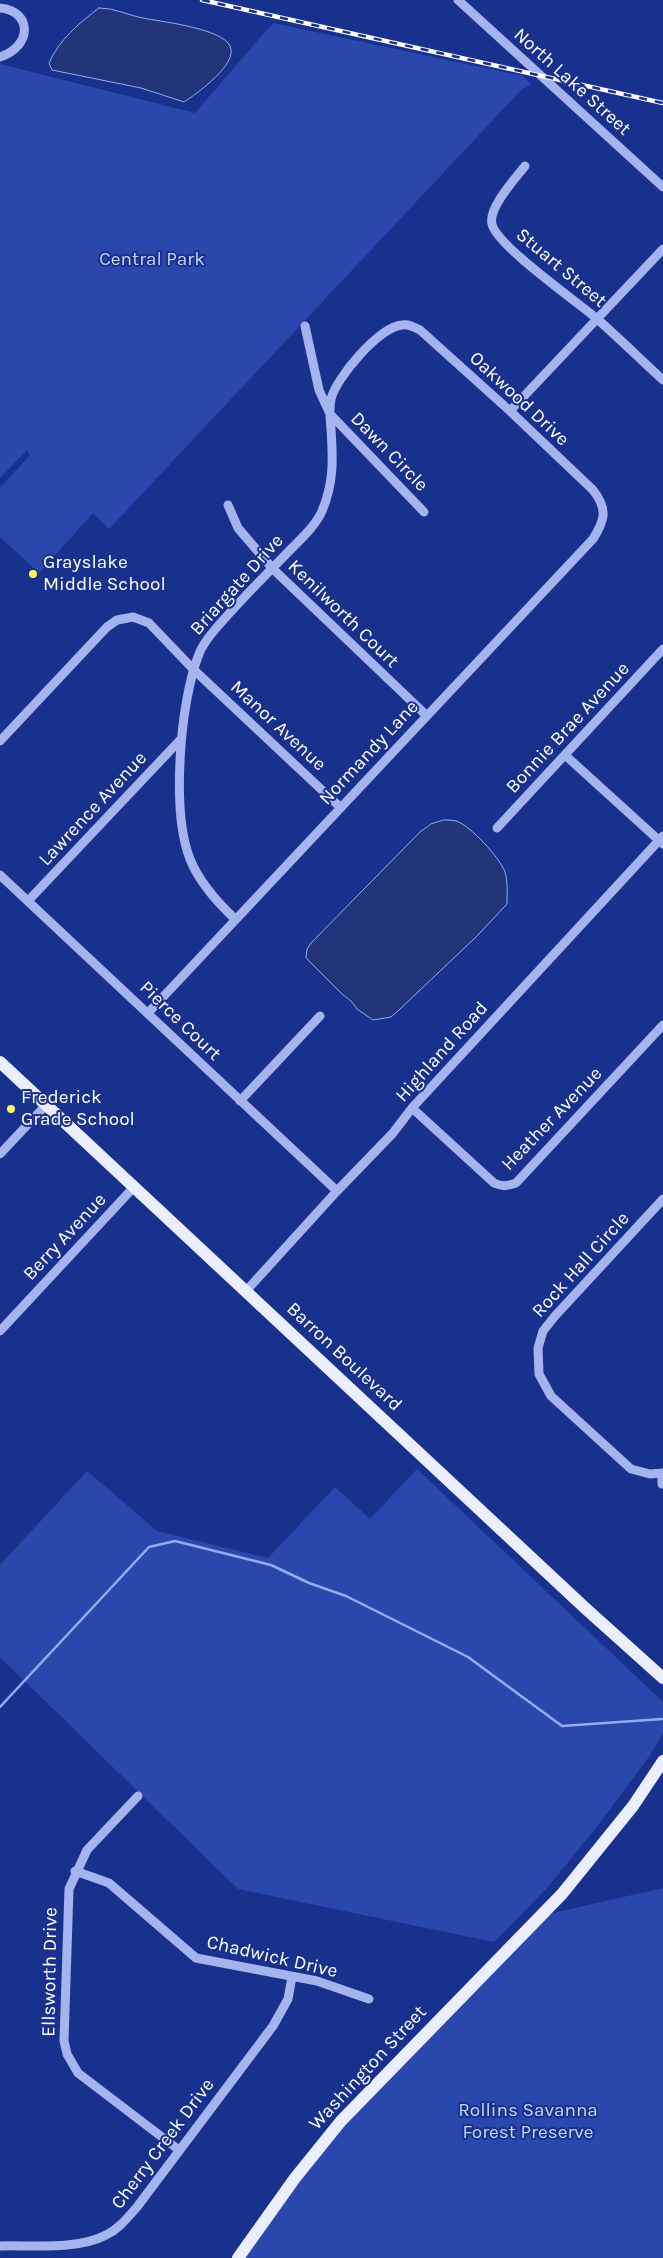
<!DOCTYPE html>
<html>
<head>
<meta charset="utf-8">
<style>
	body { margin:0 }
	canvas { display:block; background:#18318d }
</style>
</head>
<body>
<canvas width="663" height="2258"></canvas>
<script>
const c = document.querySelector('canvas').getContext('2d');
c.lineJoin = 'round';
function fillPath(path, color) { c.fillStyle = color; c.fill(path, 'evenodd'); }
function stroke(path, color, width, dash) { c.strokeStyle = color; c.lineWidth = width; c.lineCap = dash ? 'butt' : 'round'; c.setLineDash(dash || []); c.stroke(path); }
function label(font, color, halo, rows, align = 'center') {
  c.font = font + ' Karla,sans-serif'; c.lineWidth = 4; c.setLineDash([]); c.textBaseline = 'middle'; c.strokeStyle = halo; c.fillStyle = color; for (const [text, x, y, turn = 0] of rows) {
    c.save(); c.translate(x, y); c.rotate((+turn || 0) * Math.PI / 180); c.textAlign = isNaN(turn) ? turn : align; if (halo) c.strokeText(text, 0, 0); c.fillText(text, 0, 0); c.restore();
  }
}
fillPath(new Path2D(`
	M273,23L523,76L531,85L522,89L109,529L93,513L39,573L0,537V488L30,455L27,450L0,478V64L195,113Z
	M417,1469L663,1702V1734L648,1758L596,1828L546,1889L494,1942L238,1889L0,1657V1565L87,1471L157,1531L268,1558L335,1487L370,1519Z
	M663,1888V2258H238L295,2178L540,1916Z`), '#2a48ac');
const water = new Path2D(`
	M99,8L110,9C123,12 135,17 148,19C165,22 222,29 230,46C239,64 196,94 184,102L141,88L52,70L49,63C59,40 79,23 99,8Z
	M444,820C448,820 452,820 456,821C470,825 500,858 505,872C508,882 507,893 507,904L477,936L399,1010L391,1017L373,1020L357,1009L351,1001L342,994L306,958L307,949L311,943L420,832L431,824Z`);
fillPath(water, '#22357b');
stroke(water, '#96acf1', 1);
stroke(new Path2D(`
	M0,1707L149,1547L175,1541L271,1565L309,1583L346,1596L468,1657L562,1726L662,1719`), '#96acf1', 2.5);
stroke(new Path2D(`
	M458,0L663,187
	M0,8C32,11 33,46 0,57
	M525,166C515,179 488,208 492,224C496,245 576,301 596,318C619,338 641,360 663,380
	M305,326L319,390L330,414L424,512
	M510,411L663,249
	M228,505L238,528L273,569L426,715
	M0,741L107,627L117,620L133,617L149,623L193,669L340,807
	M565,755L663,844
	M497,828L663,649
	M0,875L337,1191
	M28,901L181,739
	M148,1013L593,539C605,520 608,509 593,490L510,411L420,330C414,327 409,324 402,325C379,327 336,378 331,399C329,409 330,420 331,429C333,459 334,483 322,511C316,525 302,538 291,549C265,576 237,603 213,632C208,638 202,646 199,654C180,701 171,811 190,859C199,882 217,902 235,919
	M240,1101L320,1016
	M412,1108L494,1183C503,1187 507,1186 516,1183L663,1025
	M0,1154L46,1105
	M663,1199L555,1316L543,1331L538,1348L539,1374L551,1396L631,1469L650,1474L663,1473
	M246,1291L337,1191L393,1133L412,1108L663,836
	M0,1331L134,1187
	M662,1484V1473
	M138,1796L87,1850L69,1889L64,2041L67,2054L78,2073L179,2150
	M75,1871L109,1883L196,1958L317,1981L369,1999
	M0,2246C32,2245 78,2250 106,2235C119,2229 128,2217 137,2207L273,2026L288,1999L292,1977`), '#a3b4ef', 9);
stroke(new Path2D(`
	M0,1062L584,1607L663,1678
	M238,2258L295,2178L341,2121L562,1894L633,1806L663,1761`), '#ebeeff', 12);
const rail = new Path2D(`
	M202,0L663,103`);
stroke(rail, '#fff', 4.5);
stroke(rail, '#18318d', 2.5, [8]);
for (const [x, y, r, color] of [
	[33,574,5,"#fff461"],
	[11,1109,5,"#fff461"]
]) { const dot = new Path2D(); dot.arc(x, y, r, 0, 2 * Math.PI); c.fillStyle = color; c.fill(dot); stroke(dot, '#18318d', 2); }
label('19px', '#fff', '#18318d', [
	["North Lake Street",572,82,42],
	["Stuart Street",561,268,40],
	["Oakwood Drive",519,399,43],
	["Dawn Circle",389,452,46],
	["Briargate Drive",237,585,-48],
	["Kenilworth Court",343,614,44],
	["Manor Avenue",278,726,43],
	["Bonnie Brae Avenue",568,728,-47],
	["Normandy Lane",369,753,-47],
	["Lawrence Avenue",93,809,-47],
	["Pierce Court",180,1021,44],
	["Highland Road",442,1052,-48],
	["Heather Avenue",552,1119,-46],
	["Berry Avenue",65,1237,-47],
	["Rock Hall Circle",581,1265,-48],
	["Barron Boulevard",344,1357,43],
	["Chadwick Drive",272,1957,13],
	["Ellsworth Drive",50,1972,-89],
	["Washington Street",368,2068,-47],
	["Cherry Creek Drive",163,2144,-53]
]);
label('19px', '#c9d5fb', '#18318d', [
	["Central Park",152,260],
	["Rollins Savanna",528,2111],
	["Forest Preserve",528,2133]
]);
label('19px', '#fff', '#18318d', [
	["Grayslake",43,563],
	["Middle School",43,585],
	["Frederick",21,1098],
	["Grade School",21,1120]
], 'left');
</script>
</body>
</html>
